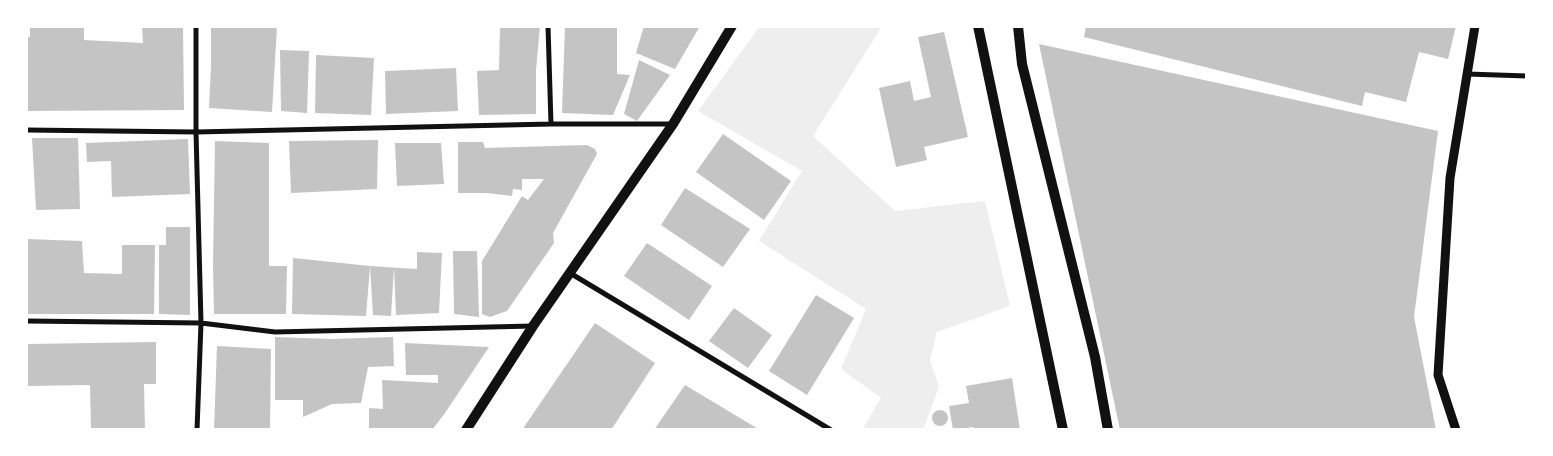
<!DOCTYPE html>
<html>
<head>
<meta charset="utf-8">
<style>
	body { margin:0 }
	#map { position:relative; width:1553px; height:456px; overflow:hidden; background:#fff; font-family:Ubuntu,sans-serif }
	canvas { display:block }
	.frame { position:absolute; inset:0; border:28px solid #fff; pointer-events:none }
</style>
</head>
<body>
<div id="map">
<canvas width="1553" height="456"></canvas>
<div class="frame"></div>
</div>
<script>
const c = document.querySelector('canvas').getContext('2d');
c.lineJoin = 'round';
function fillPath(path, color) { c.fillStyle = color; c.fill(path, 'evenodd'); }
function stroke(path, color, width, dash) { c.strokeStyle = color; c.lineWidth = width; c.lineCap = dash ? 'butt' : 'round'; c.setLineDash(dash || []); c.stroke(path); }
fillPath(new Path2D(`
	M760,26H882L813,136L895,211L985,201L1010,306L937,332L930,360L939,387L923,430H862L881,398L841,369L866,309L759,241L802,171L698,111Z`), '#eee');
fillPath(new Path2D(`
	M30,26H84V40L143,43L142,26H183L184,110L26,111V37H30Z
	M211,26H277L272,112L209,108L211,66Z
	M500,26H540L536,70V114L479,115L477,71L499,70Z
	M565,26H617V74L630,75L613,115L562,113Z
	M644,26H700L675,69L636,53Z
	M1086,26H1456L1448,59L1419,52L1406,102L1365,92L1362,106L1084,37Z
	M944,32L968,137L924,147L927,160L896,167L879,88L910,81L914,101L931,97L918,37Z
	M1039,44L1438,131L1414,317L1436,430H1120Z
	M280,50L309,51L307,113L281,111Z
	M316,55L374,58L371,115L315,113Z
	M639,60L670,75L637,121L624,114Z
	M456,68L458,111L386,114L385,71Z
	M723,134L791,181L764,220L696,172Z
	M32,138H78L80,209L36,210Z
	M188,139L190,194L112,197L111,161L87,162L86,143Z
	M378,140L377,189L291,193L289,141Z
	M215,141L269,143V266H287L286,314H214L213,265Z
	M458,142H483L485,148L587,145L595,149L597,154L553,233L554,243L507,311L490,317L482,314V261L522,196L528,200L544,179H522V190L513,189L512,196L486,193H458Z
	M395,143H441L444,184L397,186Z
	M685,188L750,229L723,267L661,225Z
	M166,227H190V315L159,314V245H166Z
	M26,239L82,241L84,273L122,274V245H155L154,314H26Z
	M647,243L712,286L689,320L624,276Z
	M453,251H477L479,317L454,314Z
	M417,252L442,253L439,313L396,315L394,267L391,316L373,315L370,266L417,269Z
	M293,258L370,266L366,316L292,314Z
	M816,295L854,318L807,395L769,371Z
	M734,308L772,335L748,368L709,341Z
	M595,323L655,363L611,430H522Z
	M275,337L331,339L393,337L394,366L368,367L361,403L332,404L303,417V400H275Z
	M156,342V384H144L145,430H91L90,385L27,386V344Z
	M405,343L489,347L445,413L432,430H369V408L383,409L382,380L438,383V375H406Z
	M217,346L271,349L270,430H214Z
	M1012,378L1020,430H973V427L953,430L949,406L969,403L966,386Z
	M685,385L760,430H654Z
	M932 418a8 8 0 1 1 16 0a8 8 0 1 1-16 0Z`), '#c4c4c4');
stroke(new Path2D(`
	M196,26V132L201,323L197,430
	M548,26L551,124
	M1467,74L1527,76
	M26,130L196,132L551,124H672
	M570,273L831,430
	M26,321L201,323L275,332L533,326`), '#111', 5);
stroke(new Path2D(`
	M1456,430L1438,375L1450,178L1475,26`), '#111', 9);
stroke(new Path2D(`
	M978,26L1063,430
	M1018,26L1022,64L1095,357L1108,430
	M466,430L533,326L673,124L732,26`), '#111', 10);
</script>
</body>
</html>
